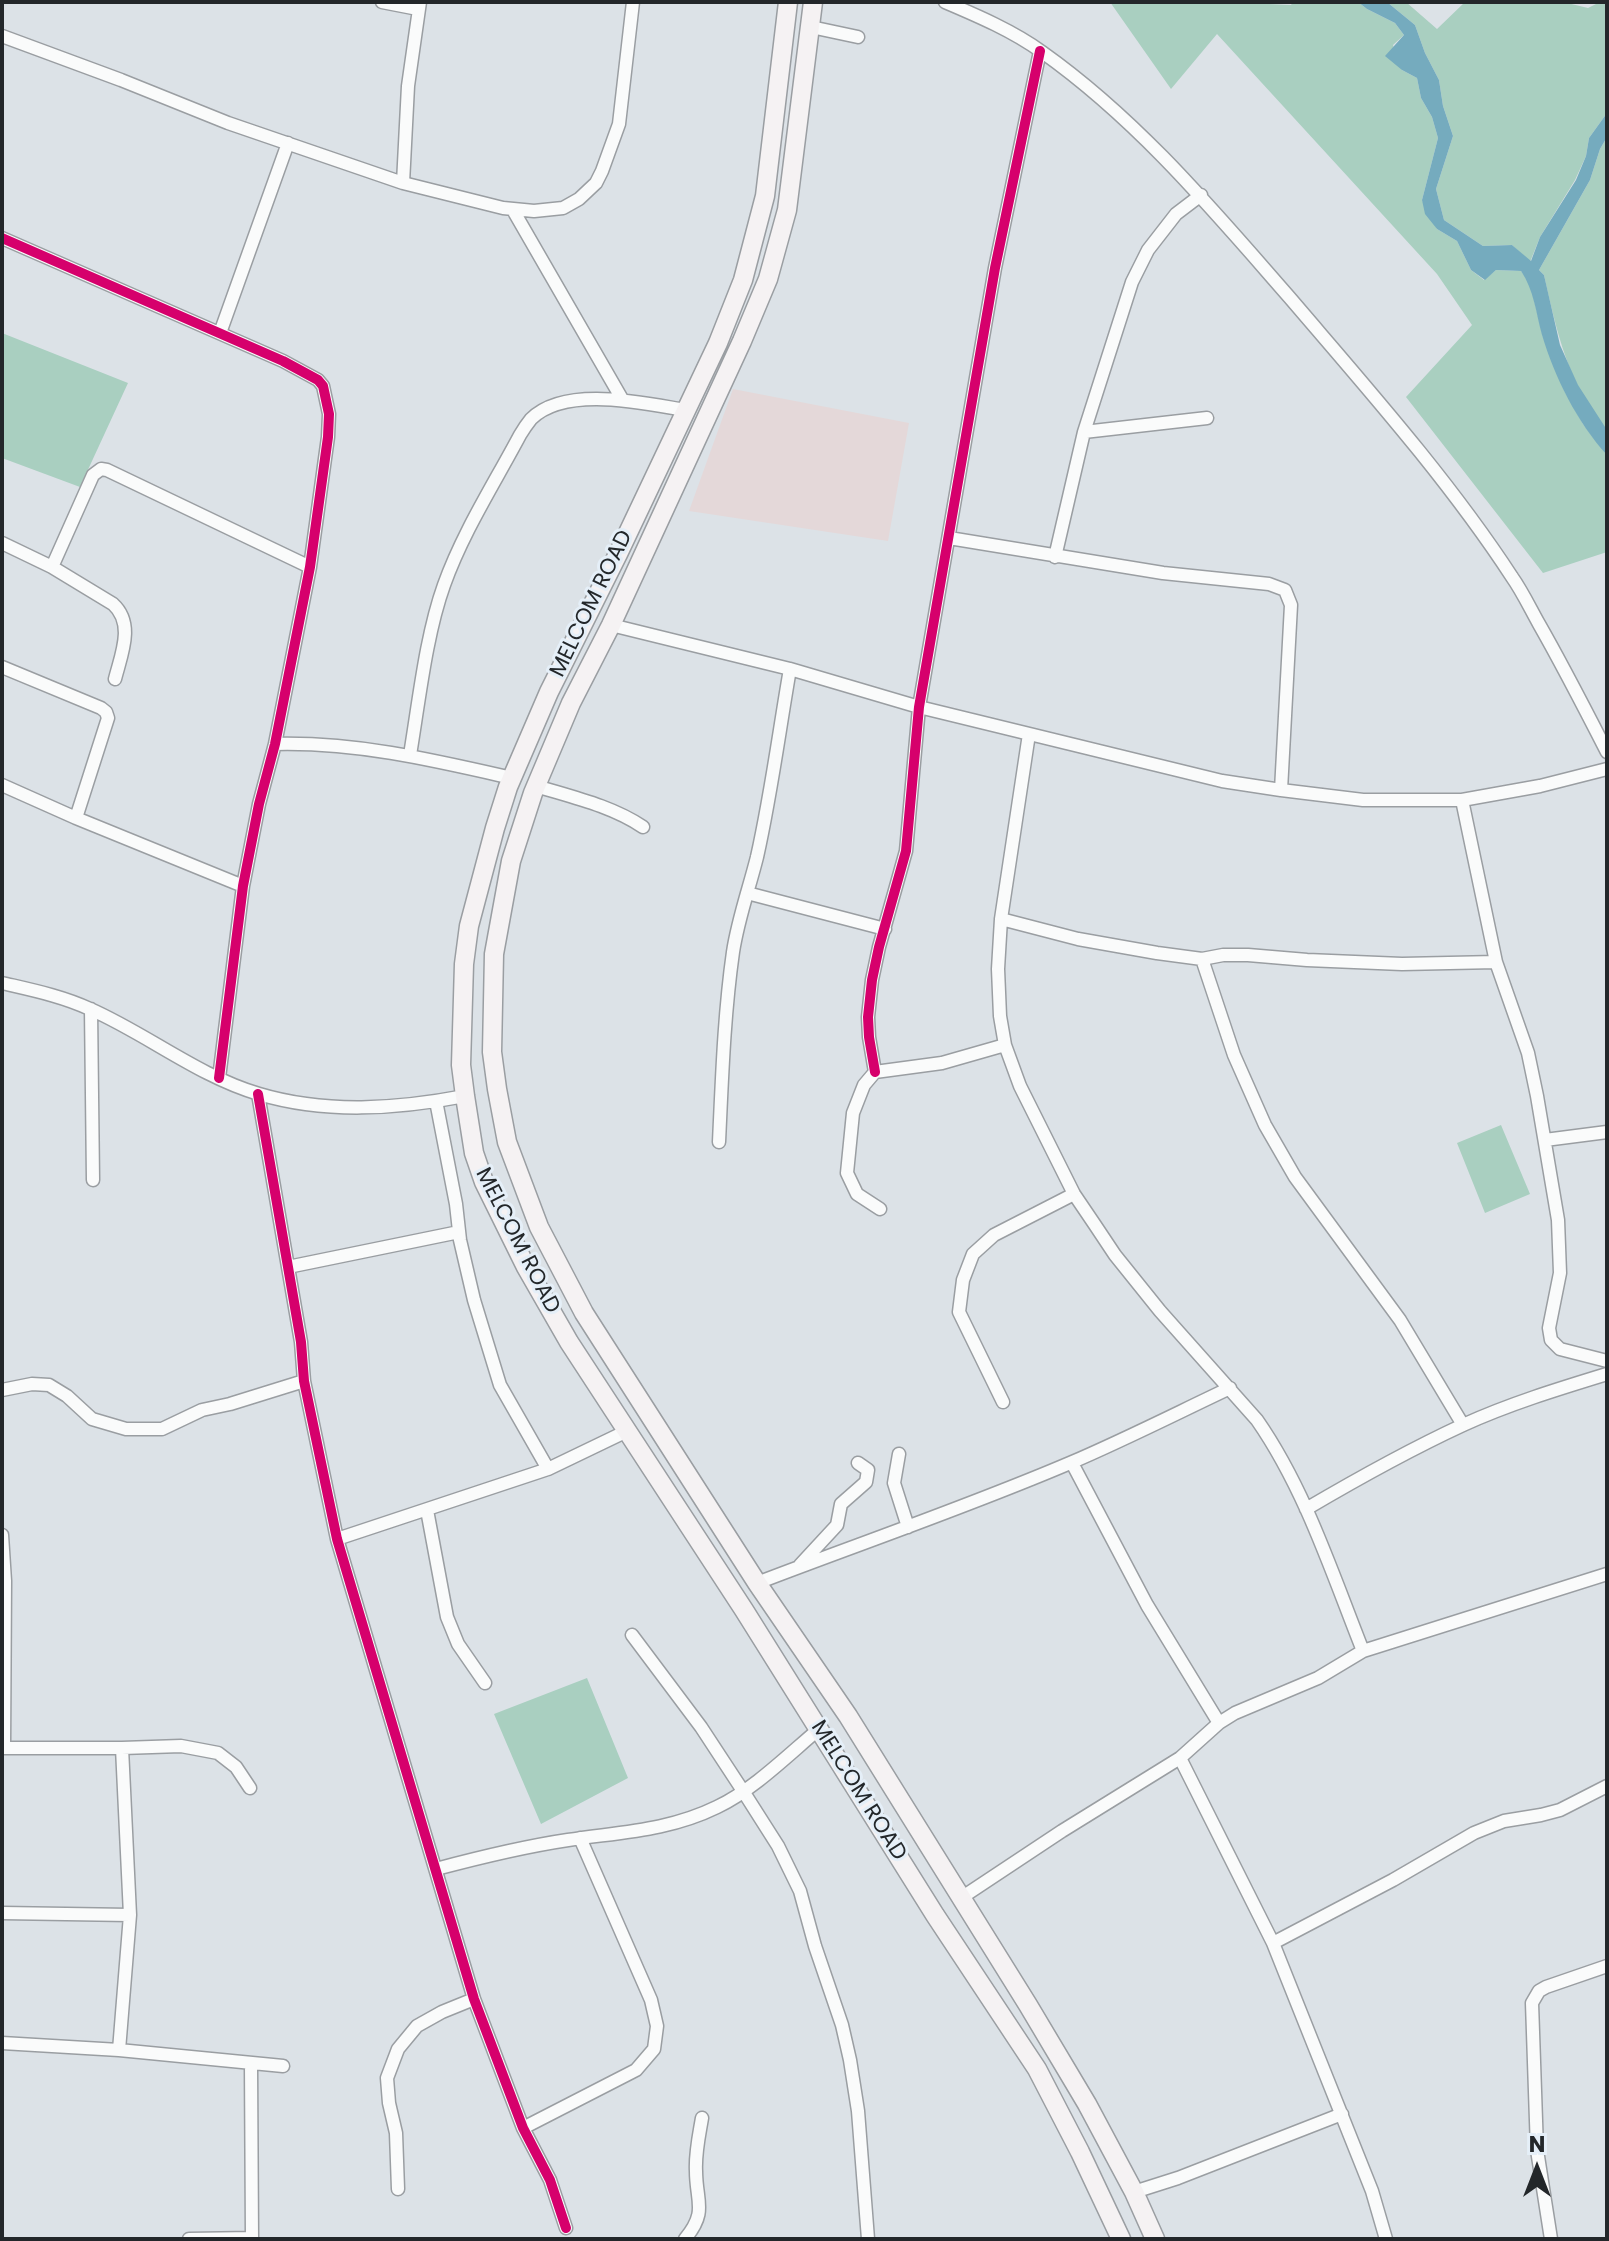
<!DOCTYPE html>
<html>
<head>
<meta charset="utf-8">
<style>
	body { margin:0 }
	#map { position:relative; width:1609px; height:2241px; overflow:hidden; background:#dce2e7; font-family:Poppins,sans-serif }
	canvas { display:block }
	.frame { position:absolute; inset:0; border:4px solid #23272a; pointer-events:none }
	.north { position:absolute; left:1497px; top:2129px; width:80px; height:80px; -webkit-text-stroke:6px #e5eff8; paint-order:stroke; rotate:0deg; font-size:22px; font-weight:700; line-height:32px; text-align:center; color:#23272a }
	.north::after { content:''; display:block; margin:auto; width:28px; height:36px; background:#23272a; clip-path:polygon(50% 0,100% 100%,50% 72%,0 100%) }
</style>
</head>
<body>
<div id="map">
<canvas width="1609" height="2241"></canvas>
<div class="frame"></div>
<div class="north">N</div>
</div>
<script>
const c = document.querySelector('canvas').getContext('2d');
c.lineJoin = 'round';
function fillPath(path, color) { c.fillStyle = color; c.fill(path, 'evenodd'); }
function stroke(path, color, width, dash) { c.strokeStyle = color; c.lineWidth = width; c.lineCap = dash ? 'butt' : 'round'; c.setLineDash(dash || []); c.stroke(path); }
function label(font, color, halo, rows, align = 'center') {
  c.font = font + ' Poppins,sans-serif'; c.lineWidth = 6; c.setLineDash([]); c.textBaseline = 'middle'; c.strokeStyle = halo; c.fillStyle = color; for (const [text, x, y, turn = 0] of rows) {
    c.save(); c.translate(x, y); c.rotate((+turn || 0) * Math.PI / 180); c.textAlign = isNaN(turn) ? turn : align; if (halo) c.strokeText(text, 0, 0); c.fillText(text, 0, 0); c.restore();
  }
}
fillPath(new Path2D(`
	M733,389L909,423L888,541L689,511Z`), '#e4d8d9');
fillPath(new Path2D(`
	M1110,2H1263L1269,4L1291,5L1293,2H1358L1367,9L1395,23L1404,35L1393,45L1402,70L1417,78L1421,98L1432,117L1438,138L1422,200L1437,229L1457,241L1471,270L1484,280L1496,270L1521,271L1530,283L1543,337L1565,392L1583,424L1607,455V552L1543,573L1406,397L1472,325L1437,274L1217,34L1171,89Z
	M1387,2H1406L1437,29L1465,2H1563L1588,8L1600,2H1607V113L1589,138L1586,156L1575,180L1540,237L1530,262L1512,245L1483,246L1444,220L1436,189L1453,136L1443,106L1439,80L1425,53L1415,25Z
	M1607,137V430C1569,388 1556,329 1544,275L1539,270L1590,180L1600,149Z
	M2,333L128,383L80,487L2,458Z
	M1501,1125L1530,1194L1485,1213L1457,1143Z
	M587,1678L628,1778L541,1824L494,1714Z`), '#a9cfc0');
fillPath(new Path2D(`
	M1358,2H1387L1415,25L1425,53L1439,80L1443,106L1453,136L1436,189L1444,220L1483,246L1512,245L1531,261L1540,237L1576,180L1586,156L1589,138L1607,113V137L1600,149L1590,180L1539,270L1544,275L1560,345L1578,385L1607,430V455C1577,422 1555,378 1542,335C1536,313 1534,290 1521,271L1496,270L1485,280L1471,270L1457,241L1437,229L1425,214L1422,200L1438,138L1432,117L1421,98L1417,78L1402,70L1385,56L1404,35L1395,23L1367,9Z`), '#75abbe');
const street = new Path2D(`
	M382,2L418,9
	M945,2C978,16 1013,31 1042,52C1138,120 1213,210 1290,298C1366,387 1448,479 1512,577C1522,591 1530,608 1539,624C1563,666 1585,709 1607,752
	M811,27L858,37
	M2,36L121,80L228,123L403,183L503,208L534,211L563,208L579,199L596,183L602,171L619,124L633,2
	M403,183L408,86L420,2
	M513,210L622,399
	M2,238L283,361L318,380L323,386L329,414L328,437L310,567L275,744L259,804L243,886L219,1078
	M220,333L288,143
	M1084,432L1207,418
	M949,538L1163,573L1269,584L1285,590L1291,605L1281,790
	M2,543L52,567L113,604C135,624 121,655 115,679
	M1055,557L1084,432L1132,282L1148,250L1176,214L1201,195
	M52,567L93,475L101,469L107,470L310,567
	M611,625L790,669L919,707L1222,781L1281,790L1363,800H1462L1540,786L1607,769
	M2,667L101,708L106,712L108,718L76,818
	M1029,734L1001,919L998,969L1000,1016L1005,1045L1020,1086L1074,1194L1095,1225L1115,1255L1160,1311L1257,1420C1305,1489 1332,1573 1363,1651
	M275,744C357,742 433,760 512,778
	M410,755C419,701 426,635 444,585C463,532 494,484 520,435C523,430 527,424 531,419C565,385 643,403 685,410
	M2,785L76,818L243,886
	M536,786C572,797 612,806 643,827
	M1462,800L1496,962L1528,1053L1537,1096L1558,1220L1560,1273L1549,1328L1551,1340L1560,1349L1607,1361
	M747,893L885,929
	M1001,919L1078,939L1157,953L1202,959L1223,955H1248L1307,960L1402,964L1496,962
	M1202,959L1234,1055L1265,1125L1295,1177L1400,1320L1463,1425
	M2,983C32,990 62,996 90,1009C147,1034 198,1076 259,1094C326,1114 397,1109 465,1096
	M91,1009L93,1180
	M875,1072L869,1037L868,1017L872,980L879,947L906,851L919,707L995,268L1040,51
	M258,1094L301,1342L304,1381L337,1539L474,1999L523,2128L550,2180L566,2228
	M436,1101L456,1204L460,1240L474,1300L500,1385L548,1469
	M1545,1140L1607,1132
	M719,1142C722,1079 724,1015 733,952C738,919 749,889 757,857C771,795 779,732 790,669
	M880,1209L857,1194L847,1173L853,1113L864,1085L875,1072L942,1063L1005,1045
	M288,1267L459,1232
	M2,1390L32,1384L49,1385L67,1396L92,1419L126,1429H162L202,1410L230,1404L304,1381
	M1003,1402L959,1312L963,1280L973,1254L994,1235L1074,1194
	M899,1454L894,1483L908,1527
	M1072,1463L1147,1605L1219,1723
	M1306,1509C1357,1479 1409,1450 1463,1425C1509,1404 1558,1389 1607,1374
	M427,1510L447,1617L458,1644L485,1683
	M2,1535L5,1581L4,1748
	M337,1539L548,1469L627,1431
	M800,1565L837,1525L841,1504L866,1482L868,1470L858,1463
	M757,1583C861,1543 967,1507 1070,1463C1124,1440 1177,1413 1230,1388
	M632,1635L701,1727L743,1791L778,1846L800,1891L815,1946L842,2025L850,2060L858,2111L868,2239
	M2,1748H122L181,1746L218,1753L236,1767L250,1788
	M1180,1758L1273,1943L1372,2191L1386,2239
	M436,1869C481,1857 521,1847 568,1840C620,1832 668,1831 717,1807C753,1790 788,1755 819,1729
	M961,1898L1062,1831L1180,1758L1219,1723L1235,1713L1318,1678L1363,1651L1607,1574
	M2,1913L130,1915
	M1273,1943L1393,1880L1474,1833L1504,1821L1541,1815L1560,1810L1607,1786
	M2,2043L119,2050L283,2066
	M119,2050L130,1915L122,1748
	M251,2064L252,2239
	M523,2128L636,2070L654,2049L657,2026L651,2000L580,1838
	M398,2189L396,2133L389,2103L387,2078L398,2049L417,2026L442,2012L474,1999
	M1134,2192L1178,2178L1342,2114
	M189,2239L252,2238
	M685,2239C708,2211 696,2202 696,2171C695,2153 699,2136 702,2118
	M1551,2239L1537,2150L1532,2003L1539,1991L1546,1987L1607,1966`);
const secondary = new Path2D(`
	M788,2L765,196L743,280L718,343L618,554L549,692L508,787L495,828L469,926L464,964L461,1065L465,1096L474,1153L484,1182L526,1267L569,1342L744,1610L935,1915L1037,2069L1080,2152L1121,2239
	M813,2L787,210L768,279L742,341L611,625L571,703L533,793L511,861L494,954L492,1052L497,1089L507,1142L539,1227L584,1313L757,1583L848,1716L1028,2005L1087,2104L1134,2192L1155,2239`);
stroke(street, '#9a9ea2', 15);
stroke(secondary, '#9a9ea2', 21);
stroke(street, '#fafbfb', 12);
stroke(secondary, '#f5f2f3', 18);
stroke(new Path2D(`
	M2,238L283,361L318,380L323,386L329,414L328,437L310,567L275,744L259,804L243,886L219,1078
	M875,1072L869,1037L868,1017L872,980L879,947L906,851L919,707L995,268L1040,51
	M258,1094L301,1342L304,1381L337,1539L474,1999L523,2128L550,2180L566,2228`), '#d6006c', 10);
label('22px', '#23272a', '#e5eff8', [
	["MELCOM ROAD",592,604,-64],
	["MELCOM ROAD",517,1241,63],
	["MELCOM ROAD",858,1791,58]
]);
</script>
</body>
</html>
